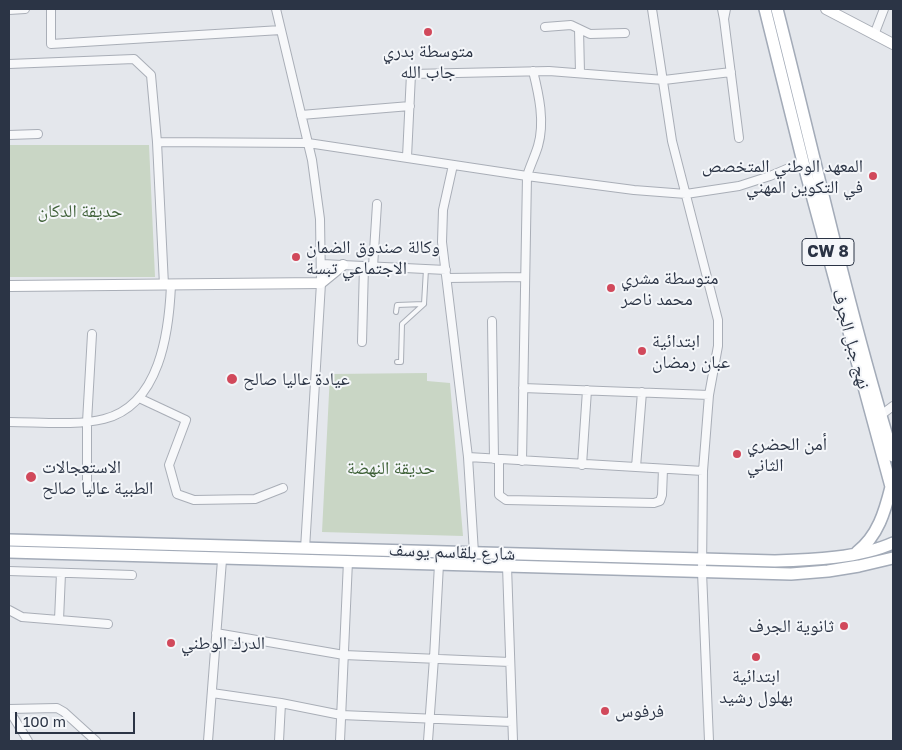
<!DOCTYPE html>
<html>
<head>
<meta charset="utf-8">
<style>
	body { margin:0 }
	#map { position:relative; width:902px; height:750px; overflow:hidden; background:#e4e7ec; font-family:"Golos Text",sans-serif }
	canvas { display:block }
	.frame { position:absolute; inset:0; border:10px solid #2b3445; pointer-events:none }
	.scale { position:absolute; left:15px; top:712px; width:120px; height:22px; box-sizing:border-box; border:2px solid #2b3445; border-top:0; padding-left:6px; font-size:15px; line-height:18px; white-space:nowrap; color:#2b3445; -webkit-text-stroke:4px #f4f6f9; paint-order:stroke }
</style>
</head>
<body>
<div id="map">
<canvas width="902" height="750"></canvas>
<div class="frame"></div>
<div class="scale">100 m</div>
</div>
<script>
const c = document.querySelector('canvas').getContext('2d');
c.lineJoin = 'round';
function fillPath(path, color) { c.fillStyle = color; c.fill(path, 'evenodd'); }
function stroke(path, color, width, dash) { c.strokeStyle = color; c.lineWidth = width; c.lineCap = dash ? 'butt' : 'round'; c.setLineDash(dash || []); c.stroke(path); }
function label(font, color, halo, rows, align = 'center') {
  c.font = font + ' "Golos Text","Noto Naskh Arabic",sans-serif'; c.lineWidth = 4; c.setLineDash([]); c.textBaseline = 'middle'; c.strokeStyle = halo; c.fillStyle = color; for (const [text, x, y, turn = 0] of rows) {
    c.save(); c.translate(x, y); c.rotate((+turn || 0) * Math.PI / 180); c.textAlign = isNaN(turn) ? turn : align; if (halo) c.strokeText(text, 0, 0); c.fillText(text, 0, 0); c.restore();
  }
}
fillPath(new Path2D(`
	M9,145H149L155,277H9Z
	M427,373V381L450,383L463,536L322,532L330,374Z`), '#c9d6c5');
const lane = new Path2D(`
	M396,312L397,305L424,304L426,269
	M397,362H401L402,324L424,304`);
const street = new Path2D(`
	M51,9V44L281,30
	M276,9L312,160L320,219L321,283L305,549
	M652,9L672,141L718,320V346L709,395L703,471L702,572L709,741
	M722,9L724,19L726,9
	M9,10L25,9
	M724,19L739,138
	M545,27L571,25L590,34L625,33
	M579,29L580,73
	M874,35L884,9
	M9,64L134,59L151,75L157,142L164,285
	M301,115L410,106
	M9,135L38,134
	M157,142L308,143L527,176L634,190L686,194L739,186L770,176L803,162
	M407,157L411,74L549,71L664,80L731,72
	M453,165L443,210L442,242L468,457L474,553
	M322,264L446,270
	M373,267L377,204
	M447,278L525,277
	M492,321L494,459
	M362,342L364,266
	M523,388L709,395
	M139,398L186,420L169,465L177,494L194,500L255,499L283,488
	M881,415L893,406
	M9,422C38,422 77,426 104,419C160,405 169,332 171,285
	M468,457L703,471
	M499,460V495L506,500L654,503L660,501L662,495L663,469
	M522,461L527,176C530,166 535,156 538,146C545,122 539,95 533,71
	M582,465L587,390
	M636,467L642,392
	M87,490V422L92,334
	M507,566L513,741
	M9,571L132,575
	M9,610L22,617L108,624
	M59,620L61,573
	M216,633L344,655L510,662
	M212,693L281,703L341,715L512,722
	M9,709L57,708L64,712L96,741
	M9,710L28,741
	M208,741L222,560
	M279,741L281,703
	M340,741L348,561
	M428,741L434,658L439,564`);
const secondary = new Path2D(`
	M826,9L893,44
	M9,286L321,283L343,265`);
const primary = new Path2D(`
	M765,9L803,162L893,494
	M777,9C815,158 848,309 893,456
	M9,540L775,561C811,560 860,558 893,543
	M9,552C269,561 530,567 791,574L828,571L859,566L893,558
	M857,552C878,536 885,511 891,487`);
stroke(lane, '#a9aeb7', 6);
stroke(street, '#a9aeb7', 10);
stroke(secondary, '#a9aeb7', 12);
stroke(primary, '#a3abb8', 14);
stroke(lane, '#f7f8fa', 4);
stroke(street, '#f7f8fa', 8);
stroke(secondary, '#fff', 10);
stroke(primary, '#fff', 11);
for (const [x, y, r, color] of [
	[428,32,5,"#d1495b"],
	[873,176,5,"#d1495b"],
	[296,257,5,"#d1495b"],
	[611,288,5,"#d1495b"],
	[642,351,5,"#d1495b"],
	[232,379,6,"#d1495b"],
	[737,454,5,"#d1495b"],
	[31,477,6,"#d1495b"],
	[844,626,5,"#d1495b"],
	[171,643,5,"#d1495b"],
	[756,657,5,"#d1495b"],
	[605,711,5,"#d1495b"]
]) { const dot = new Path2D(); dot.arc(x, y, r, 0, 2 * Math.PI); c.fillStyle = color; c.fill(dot); stroke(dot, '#f4f6f9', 2); }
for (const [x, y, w] of [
	[828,252,52]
]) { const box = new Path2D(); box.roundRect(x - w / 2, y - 13.5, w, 27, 4); c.fillStyle = '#f4f6f9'; c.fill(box); stroke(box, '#2b3445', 1); }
label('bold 16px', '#2b3445', null, [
	["CW 8",828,252]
]);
label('18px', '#2b3445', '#f4f6f9', [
	["متوسطة بدري",428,51,"center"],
	["جاب الله",428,72,"center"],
	["المعهد الوطني المتخصص",863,166,"right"],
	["في التكوين المهني",863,187,"right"],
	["وكالة صندوق الضمان",306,247],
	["الاجتماعي تبسة",306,268],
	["متوسطة مشري",621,278],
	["محمد ناصر",621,299],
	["ابتدائية",652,341],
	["عبان رمضان",652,362],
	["عيادة عاليا صالح",243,379],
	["أمن الحضري",747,444],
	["الثاني",747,465],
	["الاستعجالات",42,467],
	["الطبية عاليا صالح",42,488],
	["ثانوية الجرف",834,626,"right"],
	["الدرك الوطني",181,643],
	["ابتدائية",756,676,"center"],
	["بهلول رشيد",756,697,"center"],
	["فرفوس",615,711]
], 'left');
label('18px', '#3f6138', '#f4f6f9', [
	["حديقة الدكان",80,211],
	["حديقة النهضة",391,468]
]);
label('18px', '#2b3445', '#f4f6f9', [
	["نهج جبل الجرف",851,339,75],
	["شارع بلقاسم يوسف",452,552,2]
]);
</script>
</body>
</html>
